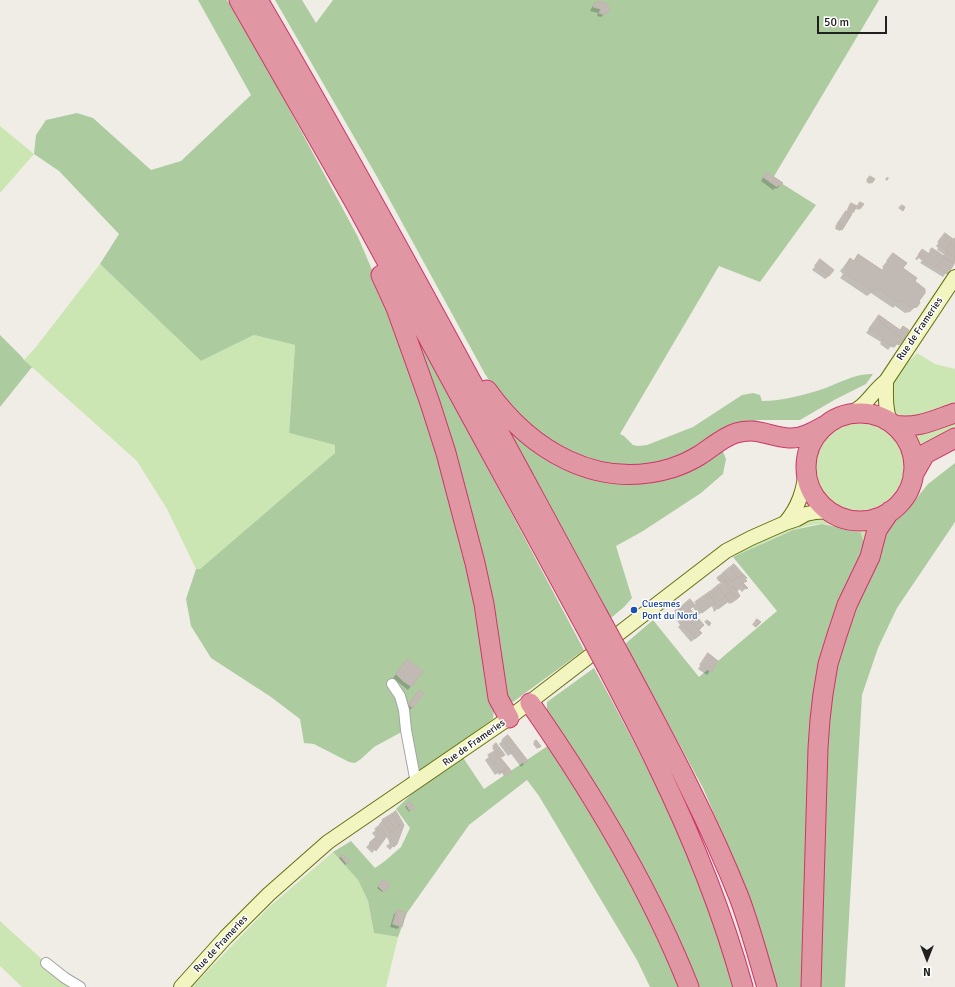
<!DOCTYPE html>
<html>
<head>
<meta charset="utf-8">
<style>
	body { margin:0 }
	#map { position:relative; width:955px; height:987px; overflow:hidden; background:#f0ede7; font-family:Signika,sans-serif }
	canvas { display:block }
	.north { position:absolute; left:907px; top:939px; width:40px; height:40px; -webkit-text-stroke:3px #fff; paint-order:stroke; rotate:180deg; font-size:11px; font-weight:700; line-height:16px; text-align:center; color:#202020 }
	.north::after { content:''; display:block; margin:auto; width:14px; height:18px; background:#202020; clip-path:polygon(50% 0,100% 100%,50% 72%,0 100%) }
	.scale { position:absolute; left:817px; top:16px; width:70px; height:18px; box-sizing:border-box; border:2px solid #202020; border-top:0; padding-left:5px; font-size:12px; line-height:14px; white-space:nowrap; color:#202020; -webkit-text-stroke:3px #fff; paint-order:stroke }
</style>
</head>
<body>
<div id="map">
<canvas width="955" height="987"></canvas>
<div class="north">N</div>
<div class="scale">50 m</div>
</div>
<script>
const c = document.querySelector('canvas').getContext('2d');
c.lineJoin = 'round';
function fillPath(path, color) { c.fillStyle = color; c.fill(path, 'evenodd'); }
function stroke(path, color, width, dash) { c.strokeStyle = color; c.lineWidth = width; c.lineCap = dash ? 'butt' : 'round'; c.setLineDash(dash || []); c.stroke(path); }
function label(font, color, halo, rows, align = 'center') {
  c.font = font + ' Signika,sans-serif'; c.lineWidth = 3; c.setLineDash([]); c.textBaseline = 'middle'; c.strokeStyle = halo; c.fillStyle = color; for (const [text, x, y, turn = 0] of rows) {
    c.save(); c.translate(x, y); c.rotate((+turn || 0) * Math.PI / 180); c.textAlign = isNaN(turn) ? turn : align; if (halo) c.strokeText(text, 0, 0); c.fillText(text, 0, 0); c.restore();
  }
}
fillPath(new Path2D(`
	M0,126L34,154L0,193Z
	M100,264L201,361L254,335L295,345L289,433L335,445V453L200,569H196L167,509L137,461L24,360L36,347Z
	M917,353L935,364L955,369V407L927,416L897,417C878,387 898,373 917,353Z
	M955,420V430L920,454L918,443L912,433Z
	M813 467a46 46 0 1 1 92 0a46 46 0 1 1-92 0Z
	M830,517C844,524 857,525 872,524L864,544L861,533C850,529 832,523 821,524C792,526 763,544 737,556L736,554L808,518Z
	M333,852L358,880L368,901L374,933L398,937L386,987H192L269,907Z
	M0,921L46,963L77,987H22L0,966Z`), '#cbe6b2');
fillPath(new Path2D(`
	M198,0H227L272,77L358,237L405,347L463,537L494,709L493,719L418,774L407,729L374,747L361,759L355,763L349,762L314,744L304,743L300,719L271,697L211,658L191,626L186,599L196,569H200L335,453V445L289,433L295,345L254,335L201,361L100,264L119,234L59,171L34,154L36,135L46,120L77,113L93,118L151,170L181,161L251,95Z
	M275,0H302L316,23L333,0H879L773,178L816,205L760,282L719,266L620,434L624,436L633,445L638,446L647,445L693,427L742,395L753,393L760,395L762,401C783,401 803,395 823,389C839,383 856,373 873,374L866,384L836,399L800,420H758L724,432L704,444L664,462L637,466L603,465L555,447L505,403L485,374L376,175Z
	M400,303L584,650L513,702L506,699Z
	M0,335L22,357L24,360L32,367L0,407Z
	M502,426L607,476L722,449L726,459L723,474L701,493L643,531L616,546L632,598L624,607L611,618L552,510L546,505Z
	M955,463V522L897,608L878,648L862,695L845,987H818L828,703L843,641L881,536L896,517L906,511L928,484Z
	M822,524L849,529L861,533L866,550L832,629L805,987H776L757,918L734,860L703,788L625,644L653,620L699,677L777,611L733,557L793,530Z
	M594,668C649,768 705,875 733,987H694L547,716V702Z
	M552,743L610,841L657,935L679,987H650L637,960L539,796L527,780L469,825L407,913L398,937L374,933L368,901L358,880L333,852L351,841L375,868L385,861L401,847L410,828L396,809L420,786L460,753L484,789Z`), '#accca0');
fillPath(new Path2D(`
	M595,3L607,12L601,17L597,16L598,13L590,11L592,7Z
	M764,176L780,186L776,189L775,188L773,190L761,181Z
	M870,177L873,179L870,184L866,182Z
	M887,177L889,178L887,181L885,179Z
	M851,204L857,208L859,205L862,204L858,210L855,208L840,231L835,229L836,227Z
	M945,234L953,240L955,237V261L943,277L920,263L922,261L919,258L917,260L915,259L922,250L927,254L932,249L943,257L945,255L937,250L938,248L936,246Z
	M893,254L902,268L914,282L918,301L919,303L910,312L905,313L895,306L893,308L871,293L867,296L840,278L843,274L840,271L850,259L853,261L858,255L882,271L884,268L882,267Z
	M817,264L829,276L825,279L812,270Z
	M876,320L899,331L903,327L908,331L894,348L891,346L888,350L880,344L881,342L866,333Z
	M734,565L746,580L742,584L746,588L742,592L738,588L736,591L738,597L729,604L727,601L714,612L712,606L698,615L692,606L689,609L703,625L698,630V636L691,642L678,627L680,625L673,615L676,612L694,605L722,583L717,580Z
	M708,654L717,661L707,675L698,669Z
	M407,660L422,671L408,690L393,678Z
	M416,694L413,707L409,711L406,709Z
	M507,736L527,761L521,767L511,754L508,756L499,744Z
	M536,741L540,746L537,749L533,744Z
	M496,745L503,755L500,758L509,773L504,776L502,773L499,775L498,773L495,775L485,760L495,752L492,748Z
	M407,805L412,809L409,812L405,807Z
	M395,812L403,825L396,843L390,850L386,846L390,843L386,836L372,853L366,847L376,838L372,833L380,827L379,824L382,821Z
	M342,855L349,862L345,865L339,858Z
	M384,880L389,885L382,892L377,888Z
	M397,911L401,926L397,929L390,927L394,914Z`), '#0003');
const building = new Path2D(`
	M598,1L608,4L607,7L610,8L608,13L606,12L605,15L599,13L601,9L593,7L595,2L598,3Z
	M767,172L783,183L780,186L778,185L777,187L763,177Z
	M870,176L875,179L872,183L867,180Z
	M860,202L864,204L860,209L857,207Z
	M851,203L857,206L853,213L848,209Z
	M902,205L905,207L903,211L899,208Z
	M846,211L852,214L844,227L838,223Z
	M838,223L844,227L842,230L836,227Z
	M945,233L953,239L946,250L939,246L941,244L938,242Z
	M954,239L955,240V248L950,244Z
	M950,244L955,248V257L946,250Z
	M932,248L944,256L935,268L923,259L924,257L922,255L921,258L918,255L922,249L935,258L936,255L931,252L930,250Z
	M947,251L955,257L954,264L943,257Z
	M893,253L907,263L903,268L917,278L915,281L925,289V293L919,301L920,303L917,307L911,308L901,301L899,303L876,288L873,292L845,273L848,268L845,266L850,258L854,261L858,254L882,270L889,262L887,261Z
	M943,257L954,264L951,269L940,262Z
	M820,259L834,270L829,276L815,266Z
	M940,262L951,269L947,274L936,267Z
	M879,315L900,330L903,326L909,330L903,340L877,318Z
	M877,318L903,340L899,345L895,343L892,347L882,340L884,338L869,329Z
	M734,564L743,574L738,578L729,568Z
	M729,568L738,578L732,582L723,573Z
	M723,573L732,582L743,574L747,578L745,579L747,581L743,583L748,588L746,589L741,585L738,587L740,588L737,591L733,586L732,588L721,575Z
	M721,575L725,579L721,582L717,578Z
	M725,579L732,588L733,586L737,591L740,596L737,599L724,581Z
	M724,581L732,591L725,596L717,586Z
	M717,586L725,596L719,601L711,591Z
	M711,591L719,601L725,596L729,601L718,609L708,593Z
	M732,591L737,599L731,603L725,596Z
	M708,593L715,603L702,613L695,602Z
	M690,599L695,605L690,609L704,625L699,630L693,625L680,608Z
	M680,608L693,625L702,633L695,639L681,623L683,621L675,611Z
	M757,619L761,622L756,627L753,625Z
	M707,620L711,623L709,626L705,622Z
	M708,653L718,661L711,672L700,665Z
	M407,659L423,671L412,687L403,681L396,674Z
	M419,690L424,693L413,708L409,705Z
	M508,735L528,761L524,764L514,751L512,753L502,740Z
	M536,740L541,746L539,748L534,742Z
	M496,743L505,755L502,757L493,746Z
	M495,751L509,768L503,772L502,771L499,772L488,755Z
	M509,768L512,772L505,776L503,772Z
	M411,802L412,804L409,809L406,804Z
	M412,804L415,808L410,811L409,809Z
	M396,811L404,825L397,844L394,847L389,842L392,839L389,833L400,826L392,814Z
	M392,814L400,826L395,829L387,817Z
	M387,817L395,829L389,833L382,820Z
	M380,825L387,836L376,851L369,843L379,834L375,829Z
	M342,854L350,862L347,864L340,856Z
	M384,879L390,885L384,892L378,886Z
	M397,910L406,912L402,927L393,924Z`);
fillPath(building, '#c0b9b4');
stroke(building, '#c1b5ab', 1);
const street = new Path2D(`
	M392,684L400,696L404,710L406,730L416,783
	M46,963L65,978L80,987`);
const secondary = new Path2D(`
	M886,381C886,396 885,408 890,422
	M849,414C867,406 871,393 886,381L955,277
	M785,523C799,507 804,490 806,469
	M181,987L226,937L269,894L328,842L509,718L726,551L751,538L785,523L797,519L806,514L816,512L830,511`);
const highway = new Path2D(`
	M239,0L355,203L584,624
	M258,0C376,202 486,409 598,615
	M381,275L396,308L414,358L430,403L446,453L475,563L484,604L498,698L509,718
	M487,390C530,450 597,491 672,468C681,465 692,460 700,455C711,448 723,437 736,433C759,427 769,437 789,438C802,439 815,431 826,425
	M806 467a54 54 0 1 1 108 0a54 54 0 1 1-108 0Z
	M894,425C917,429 934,420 955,413
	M913,475L925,454L955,438
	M621,657C663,736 706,814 739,897C750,926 758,957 767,987
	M607,667C624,700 642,733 658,767C692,837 722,911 743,987
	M530,703C592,792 649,886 689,987
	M811,987L818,748L820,720L823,694L828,664L837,635L847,605L870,557L877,530L890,511`);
stroke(street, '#a4a4a4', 12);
stroke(secondary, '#65710e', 16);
stroke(highway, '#ce3568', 21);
stroke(street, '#fff', 10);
stroke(secondary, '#f2f5c0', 14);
stroke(highway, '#e196a3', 19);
const highwayBridge = new Path2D(`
	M598,615L621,657
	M584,624L607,667`);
stroke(highwayBridge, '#ce3568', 21, []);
stroke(highwayBridge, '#e196a3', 19);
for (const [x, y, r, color] of [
	[634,610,4,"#1a4fb4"]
]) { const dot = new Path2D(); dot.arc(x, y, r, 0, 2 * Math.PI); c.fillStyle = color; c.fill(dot); stroke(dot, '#fff', 1.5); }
label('10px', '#202020', '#fff', [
	["Rue de Frameries",920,329,-56],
	["Rue de Frameries",474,743,-35],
	["Rue de Frameries",221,944,-47]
]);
label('10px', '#164399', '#fff', [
	["Cuesmes",642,604],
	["Pont du Nord",642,616]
], 'left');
</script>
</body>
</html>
